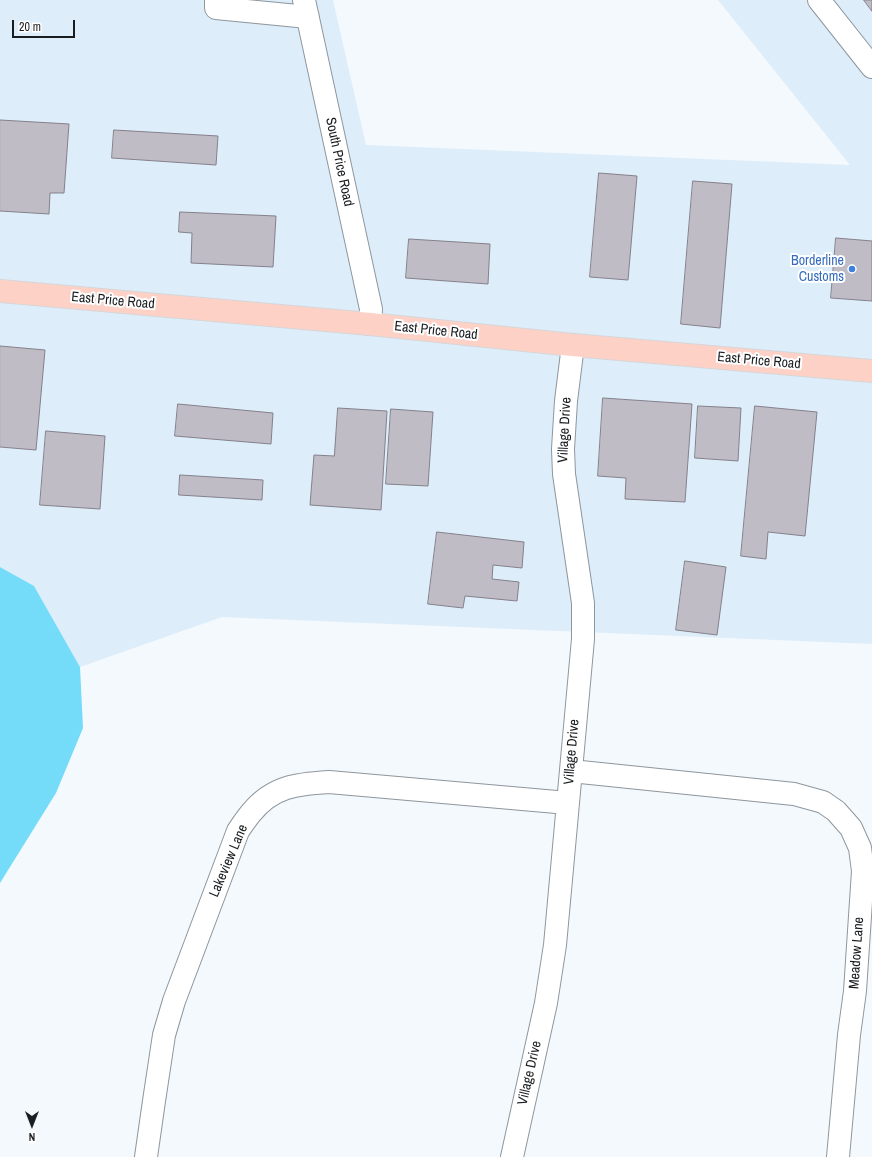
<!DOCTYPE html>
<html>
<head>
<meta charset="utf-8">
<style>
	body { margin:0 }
	#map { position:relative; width:872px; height:1157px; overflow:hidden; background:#f3f9fd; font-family:"Archivo Narrow",sans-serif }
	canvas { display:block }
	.north { position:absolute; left:12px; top:1105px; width:40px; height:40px; -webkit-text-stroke:3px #fff; paint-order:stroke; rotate:180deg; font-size:11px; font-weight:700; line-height:16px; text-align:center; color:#1a1d20 }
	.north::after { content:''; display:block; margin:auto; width:14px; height:18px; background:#1a1d20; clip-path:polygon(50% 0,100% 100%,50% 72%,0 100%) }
	.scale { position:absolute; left:12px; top:20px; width:63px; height:18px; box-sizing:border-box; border:2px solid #1a1d20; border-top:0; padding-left:5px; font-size:12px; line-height:14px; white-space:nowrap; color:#1a1d20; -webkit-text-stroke:3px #fff; paint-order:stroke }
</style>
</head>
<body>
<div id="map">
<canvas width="872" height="1157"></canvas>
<div class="north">N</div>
<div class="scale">20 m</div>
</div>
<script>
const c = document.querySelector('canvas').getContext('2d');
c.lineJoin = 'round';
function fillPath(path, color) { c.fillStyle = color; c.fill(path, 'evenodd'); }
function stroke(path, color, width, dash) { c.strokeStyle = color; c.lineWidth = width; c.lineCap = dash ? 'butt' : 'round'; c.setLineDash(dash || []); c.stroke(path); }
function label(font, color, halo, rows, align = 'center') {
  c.font = font + ' "Archivo Narrow",sans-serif'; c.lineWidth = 4; c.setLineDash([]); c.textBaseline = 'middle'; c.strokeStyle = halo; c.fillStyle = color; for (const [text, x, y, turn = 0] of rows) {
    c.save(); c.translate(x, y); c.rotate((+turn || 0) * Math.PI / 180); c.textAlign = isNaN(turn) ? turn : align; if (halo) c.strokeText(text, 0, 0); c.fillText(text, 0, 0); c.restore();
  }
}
fillPath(new Path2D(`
	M0,0H333L366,145L850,165L718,0H872V644L222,617L80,667L34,586L0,567Z`), '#deedfa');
fillPath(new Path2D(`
	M0,567L34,586L80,667L83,728L56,793L0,883Z`), '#74dbf8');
const building = new Path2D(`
	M864,0H872V11Z
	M0,120L69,124L64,193H50L49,214L0,211Z
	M114,130L218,136L216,165L112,158Z
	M599,173L637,176L628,280L590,277Z
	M693,181L732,184L720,328L681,324Z
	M180,212L276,216L273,267L191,263L192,233L179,232Z
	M836,238L872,241V301L831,298Z
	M409,239L490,244L488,284L406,278Z
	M0,346L45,350L36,450L0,447Z
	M603,398L692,404L685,502L625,499L626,478L598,476Z
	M178,404L273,413L271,444L175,436Z
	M698,406L741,408L738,461L695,458Z
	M755,406L817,412L805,536L768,532L766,559L741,556Z
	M338,408L387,411L381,510L310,505L314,455L334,456Z
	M391,409L433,412L428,486L386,484Z
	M46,431L105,436L100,509L40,505Z
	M180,475L263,480L262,500L179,495Z
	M437,532L524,542L522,568L493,565L492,579L519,582L517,601L465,596L463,608L428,604Z
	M685,561L726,567L717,635L676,630Z`);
fillPath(building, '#bfbcc6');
stroke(building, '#84818b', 1);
const minor = new Path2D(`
	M216,0V8L308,17
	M304,0L371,309L370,324
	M819,0L872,67
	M571,771L794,794L823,802L836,811L851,828L860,848L863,871L855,991L849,1035L838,1157
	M146,1157L154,1101L164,1035L174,1001L238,831C242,825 246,819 251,813C273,786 297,784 329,782L568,803
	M512,1157L546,1003L555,945L583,639V603L564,474L563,449L566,401L573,345`);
const major = new Path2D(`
	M0,291L370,324L573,345L872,371`);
stroke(minor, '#8e969d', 24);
stroke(major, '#d6d6d7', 24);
stroke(minor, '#fff', 22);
stroke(major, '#fed1c7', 22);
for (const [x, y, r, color] of [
	[852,269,4,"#3f7fe0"]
]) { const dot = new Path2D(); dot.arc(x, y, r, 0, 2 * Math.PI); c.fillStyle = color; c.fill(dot); stroke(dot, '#fff', 1.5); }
label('14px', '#1a1d20', '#fff', [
	["South Price Road",339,162,78],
	["East Price Road",113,301,5],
	["East Price Road",436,331,6],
	["East Price Road",759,361,5],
	["Village Drive",565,430,-87],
	["Village Drive",572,752,-85],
	["Lakeview Lane",229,861,-67],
	["Meadow Lane",857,953,-86],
	["Village Drive",530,1073,-77]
]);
label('14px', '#366cbe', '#fff', [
	["Borderline",844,261],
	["Customs",844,277]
], 'right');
</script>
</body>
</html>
